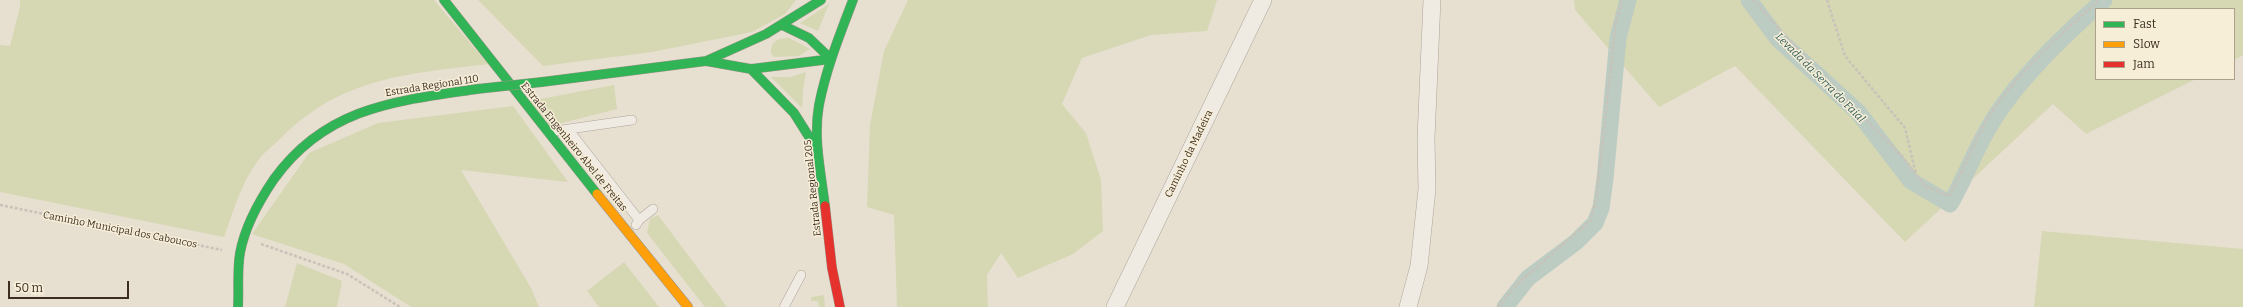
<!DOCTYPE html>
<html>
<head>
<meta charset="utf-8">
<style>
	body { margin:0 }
	#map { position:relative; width:2243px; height:307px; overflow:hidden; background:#e7e0d1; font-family:Bitter,serif }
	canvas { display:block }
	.legend { position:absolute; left:2095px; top:8px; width:140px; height:72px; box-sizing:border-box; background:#f7eed8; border:1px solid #ada18e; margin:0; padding:5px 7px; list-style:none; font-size:12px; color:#3d2e20 }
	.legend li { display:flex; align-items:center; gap:8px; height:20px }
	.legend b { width:20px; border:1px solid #ada18e }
	.scale { position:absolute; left:8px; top:281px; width:121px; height:18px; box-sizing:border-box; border:2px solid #3d2e20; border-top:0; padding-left:5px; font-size:12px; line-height:14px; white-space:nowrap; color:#3d2e20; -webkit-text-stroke:3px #f7eed8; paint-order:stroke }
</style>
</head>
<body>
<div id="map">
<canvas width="2243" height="307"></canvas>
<ul class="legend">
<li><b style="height:5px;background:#30b455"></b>Fast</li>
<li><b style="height:5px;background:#ff9f0a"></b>Slow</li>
<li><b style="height:5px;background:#e5322d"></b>Jam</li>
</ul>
<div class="scale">50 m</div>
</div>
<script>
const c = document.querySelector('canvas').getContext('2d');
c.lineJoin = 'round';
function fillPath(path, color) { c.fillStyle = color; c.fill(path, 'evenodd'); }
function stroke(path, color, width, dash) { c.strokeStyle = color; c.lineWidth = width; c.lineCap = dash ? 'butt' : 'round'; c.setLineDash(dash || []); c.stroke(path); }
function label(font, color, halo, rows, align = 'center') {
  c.font = font + ' Bitter,serif'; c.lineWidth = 3; c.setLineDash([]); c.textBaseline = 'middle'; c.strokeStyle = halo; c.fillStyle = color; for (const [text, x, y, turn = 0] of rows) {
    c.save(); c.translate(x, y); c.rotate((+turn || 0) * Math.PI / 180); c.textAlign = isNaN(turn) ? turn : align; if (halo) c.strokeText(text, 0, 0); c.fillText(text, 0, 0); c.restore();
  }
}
fillPath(new Path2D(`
	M20,0H434L488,64C407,74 342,77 281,138C273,146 263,153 257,162C241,183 233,213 224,237L0,192V45L10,46L20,7Z
	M478,0H796L785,14L752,32L652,52L543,66Z
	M908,0H1217L1207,31L1151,35L1082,58L1062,104L1086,133L1101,180L1103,231L1073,254L1018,278L1001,253L987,275L988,307H897L894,215L867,207L870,125L884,51Z
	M1574,0H2243V55L2234,60V9H2096V79H2196L2086,134L2053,104L1905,242L1735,66L1659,107L1575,10Z
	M829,4L818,31L800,23Z
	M789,38L810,49L799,56L774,57L771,53C770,41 779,38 789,38Z
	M806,72L803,90L802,108L771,77H790Z
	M614,85L617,109L550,126L530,101Z
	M513,106L568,182L461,170L531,288L539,307H411L344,264L252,234L309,153L378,123Z
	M658,215L727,307H705L647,233L650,219Z
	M2042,231L2243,249V307H2034Z
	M624,262L659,307H599L587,291Z
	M297,263L342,281L337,307H285Z
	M824,295L825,307H819L818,301H811V297Z`), '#d6d7b3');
stroke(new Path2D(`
	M1749,0L1778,39L1858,112L1911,181L1950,204C1963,182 1972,158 1984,136C2008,89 2064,35 2104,0
	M1505,307L1528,278L1576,242L1595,223L1601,208L1605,179L1618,38L1628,0`), '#bcccc2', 17);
const lane = new Path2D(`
	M568,129L639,220
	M548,132L632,120
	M636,225L639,220L653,209
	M784,307L801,275`);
const street = new Path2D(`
	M1115,307L1263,0
	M1408,307L1419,266L1427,189L1426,138L1432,0`);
const fast = new Path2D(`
	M444,0L597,194
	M782,25L809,38L831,59
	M706,61L766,34L821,0
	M751,69L794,113L818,151
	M542,82L706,61L751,69L831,59
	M825,206C821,173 813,138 819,105C826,69 840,34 853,0
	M238,307C239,289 237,270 240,253C245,226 259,201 274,179C326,107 395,101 477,89`);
const slow = new Path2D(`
	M597,194L688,307`);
const jam = new Path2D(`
	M825,206L832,268L840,307`);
stroke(lane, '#ada599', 10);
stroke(street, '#ada599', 18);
stroke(fast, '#9c958a', 10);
stroke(slow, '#9c958a', 10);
stroke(jam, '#9c958a', 10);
stroke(new Path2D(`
	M1753,0L1813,66L1902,156L1925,186L1949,196C1964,170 1974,141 1990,115C2019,71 2060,35 2099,0
	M1827,0L1845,56L1905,128L1916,174
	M0,205L222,250
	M261,244L347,274L400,307
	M1498,307L1515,286L1591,220L1597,193L1616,21L1622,0`), '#c8c2b9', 2.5, [3, 2]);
stroke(lane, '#efebe3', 9);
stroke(street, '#efebe3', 17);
stroke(fast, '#30b455', 9);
stroke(slow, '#ff9f0a', 9);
stroke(jam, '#e5322d', 9);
const fastBridge = new Path2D(`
	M477,89L542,82`);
stroke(fastBridge, '#9c958a', 10, []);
stroke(fastBridge, '#30b455', 9);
label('10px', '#3d2e20', '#f7eed8', [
	["Estrada Regional 110",432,86,-9],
	["Estrada Engenheiro Abel de Freitas",574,147,51],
	["Caminho da Madeira",1189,154,-64],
	["Estrada Regional 205",813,188,-96],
	["Caminho Municipal dos Caboucos",120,230,11]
]);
label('italic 11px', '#2f5d5a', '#f7eed8', [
	["Levada da Serra do Faial",1820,78,45]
]);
</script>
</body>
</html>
